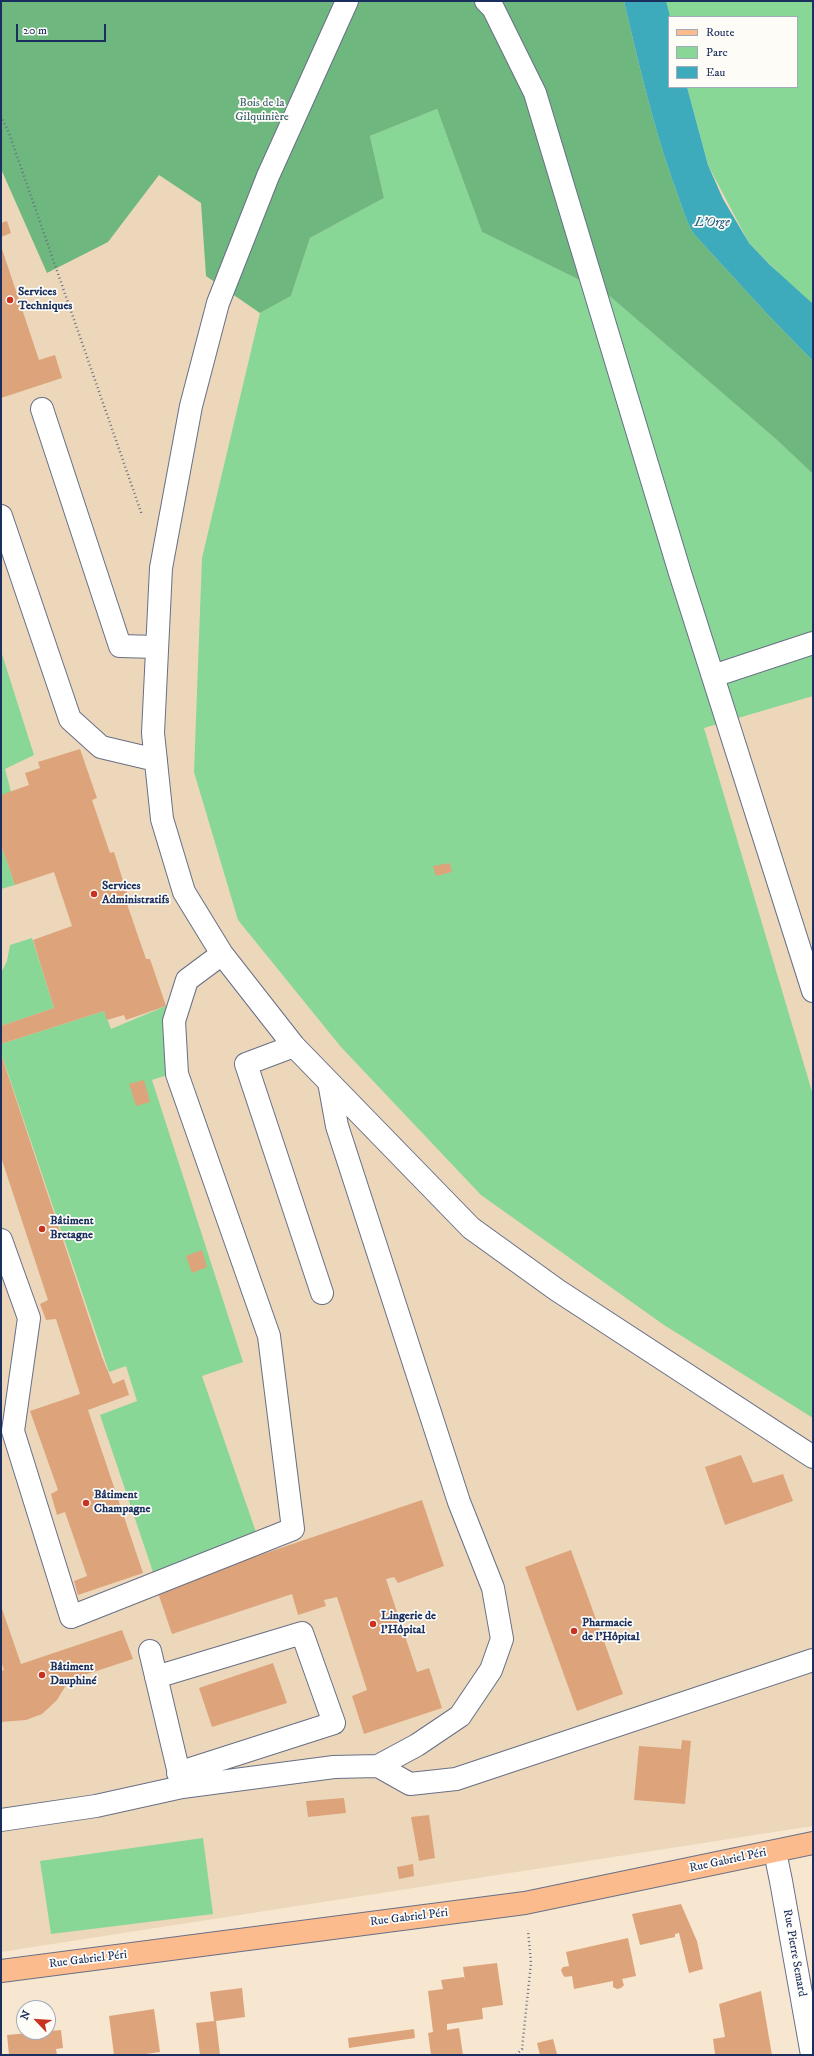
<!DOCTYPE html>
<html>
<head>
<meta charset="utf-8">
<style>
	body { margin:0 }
	#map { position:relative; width:814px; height:2056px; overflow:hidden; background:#f7e7d1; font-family:"IM FELL DW Pica",serif }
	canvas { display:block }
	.frame { position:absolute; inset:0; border:2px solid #1b2f5e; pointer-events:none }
	.legend { position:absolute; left:668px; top:16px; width:130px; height:72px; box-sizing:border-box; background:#fdfcf7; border:1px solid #a3aaba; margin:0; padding:5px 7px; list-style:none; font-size:12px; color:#1b2f5e }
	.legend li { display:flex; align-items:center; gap:8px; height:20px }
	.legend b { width:20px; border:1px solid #a3aaba }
	.north { position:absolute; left:16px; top:2000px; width:40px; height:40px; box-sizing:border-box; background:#fdfcf7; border:1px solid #a3aaba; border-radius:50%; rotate:295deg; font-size:11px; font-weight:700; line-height:16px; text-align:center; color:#1b2f5e }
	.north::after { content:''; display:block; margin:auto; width:14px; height:18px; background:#c8321e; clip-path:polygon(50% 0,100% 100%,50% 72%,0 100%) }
	.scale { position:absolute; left:16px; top:24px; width:90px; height:18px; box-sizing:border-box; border:2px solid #1b2f5e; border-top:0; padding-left:5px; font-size:12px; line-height:14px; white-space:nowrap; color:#1b2f5e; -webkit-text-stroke:3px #fdfcf7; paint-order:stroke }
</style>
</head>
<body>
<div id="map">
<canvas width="814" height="2056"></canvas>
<div class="frame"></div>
<ul class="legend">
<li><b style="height:5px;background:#fbbb8d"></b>Route</li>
<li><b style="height:11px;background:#88d796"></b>Parc</li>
<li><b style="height:11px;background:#3dabbc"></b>Eau</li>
</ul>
<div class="north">N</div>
<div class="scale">20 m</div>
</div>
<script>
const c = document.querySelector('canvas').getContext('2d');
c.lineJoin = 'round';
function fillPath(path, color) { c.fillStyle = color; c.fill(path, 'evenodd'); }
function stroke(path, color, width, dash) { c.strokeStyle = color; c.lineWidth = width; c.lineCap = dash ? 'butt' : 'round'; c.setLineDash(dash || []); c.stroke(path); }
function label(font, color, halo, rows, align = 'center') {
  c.font = font + ' "IM FELL DW Pica",serif'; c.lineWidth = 3.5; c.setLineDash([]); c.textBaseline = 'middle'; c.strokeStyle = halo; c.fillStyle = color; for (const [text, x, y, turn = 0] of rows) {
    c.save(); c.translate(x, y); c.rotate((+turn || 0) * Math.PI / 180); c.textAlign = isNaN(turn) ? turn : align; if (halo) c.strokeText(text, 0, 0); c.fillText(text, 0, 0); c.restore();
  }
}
fillPath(new Path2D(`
	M1,1H662L669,87H686L708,165L813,304V1826L1,1952Z`), '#ecd7ba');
fillPath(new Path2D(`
	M665,1H813V308L749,243L708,165L687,87H797V17H669Z
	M437,109L482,232L606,293L777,440L813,474V696L704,728L813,1095V1418L664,1325L481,1195L341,1047L238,920L194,772L202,558L260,313L291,296L310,238L384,198L370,136Z
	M1,651L34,755L5,769L11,792L1,795Z
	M1,845L15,885L1,889Z
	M32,938L54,1008L1,1026V973L7,961L10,945Z
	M166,1006L167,1075L152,1080L243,1362L202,1376L258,1538L155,1578L100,1415L137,1401L126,1366L109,1372L1,1053V1044L104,1011L111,1029Z
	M203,1838L213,1914L51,1934L40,1861Z`), '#88d796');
fillPath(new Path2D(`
	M1,1H624C638,61 652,121 672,179C679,197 684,216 693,233L769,316L813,361V474L777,440L606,293L482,232L437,109L370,136L384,198L310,238L291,296L260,313L206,276L201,203L159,175L108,242L47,273L1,169Z`), '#6eb87f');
fillPath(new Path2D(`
	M624,1H666L670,17L669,87H687L708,165L723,199L749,243L770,265L813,304V361L769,316L693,233C684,216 679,197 672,179C652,121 638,61 624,1Z`), '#3dabbc');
fillPath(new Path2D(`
	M7,221L11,233L1,237V223Z
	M1,246L39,360L55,355L62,378L1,398Z
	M80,749L97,798L92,800L110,853L114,852L130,903L127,904L146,959H150L166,1006L126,1020L124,1015L107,1020L104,1011L1,1044V1026L54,1008L33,940L72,926L54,872L15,885L1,845V795L29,785L25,773L40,768L38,762Z
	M450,863L452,872L436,876L433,866Z
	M1,1054L102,1357L113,1384L124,1379L129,1395L88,1410L143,1573L78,1595L74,1581L87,1576L65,1512L57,1515L51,1494L58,1490L30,1411L80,1394L56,1319L46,1320L40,1304L48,1300L1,1157Z
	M144,1080L150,1102L136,1106L129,1084Z
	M202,1250L207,1267L192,1273L186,1256Z
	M741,1455L753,1483L783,1474L793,1501L725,1525L705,1467Z
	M422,1500L444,1566L398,1583L394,1577L386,1579L417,1672L429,1668L442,1708L364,1734L352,1696L367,1690L337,1597L324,1600L326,1606L298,1615L292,1594L172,1634L157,1590Z
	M571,1550L623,1694L577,1711L525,1567Z
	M1,1606L21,1664L122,1630L133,1659L69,1680L57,1700L42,1714L26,1720L1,1722V1671L4,1670L1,1661Z
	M273,1663L287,1703L212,1727L199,1688Z
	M682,1740L691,1741L685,1804L634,1800L639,1746L681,1749Z
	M344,1798L346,1813L308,1817L306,1801Z
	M429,1815L435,1858L419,1861L411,1817Z
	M413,1864L414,1876L399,1879L397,1867Z
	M681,1904L697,1941L703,1969L689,1973L679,1933L675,1934V1937L640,1945L632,1914Z
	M628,1938L636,1976L622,1979L624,1985L621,1988L617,1989L613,1987V1981L574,1989L572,1976L565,1977L563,1975L561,1970L563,1967L569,1966L566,1952Z
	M497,1963L503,2005L482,2008L483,2019L447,2024V2030L459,2028L463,2055H431L428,2033L433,2032L428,1991L443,1989L441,1980L464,1977L465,1981L463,1967Z
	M242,1988L245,2017L216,2021L220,2055H200L196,2023L214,2021L210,1992Z
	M761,1991L772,2055L715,2054L713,2039L725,2037L719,2004Z
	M154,2009L160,2052L139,2055H114L109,2016Z
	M414,2029L415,2038L349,2048L348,2038Z
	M61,2030L63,2048L56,2049L57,2055H9L7,2035Z
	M553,2039L557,2054L540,2055L537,2043Z`), '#dda47b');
const minor = new Path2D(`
	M347,1L268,176L218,303L191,406L161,568L153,733L162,819L184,892L222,954L294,1046L471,1228L557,1290L813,1457
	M486,1L493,8L535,93L680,573L813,991
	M42,409L120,646L157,647
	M1,516L70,719L101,747L156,760
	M713,676L813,643
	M294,1046L246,1064L322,1293
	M329,1082L337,1126L459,1502L493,1588L502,1639L491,1670L460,1716L417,1745L378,1766
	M1,1240L29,1318L13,1431L71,1617L293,1529L269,1336L177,1074L174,1021L187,980L222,954
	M150,1651L182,1786
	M156,1677L302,1633L334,1723L178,1773
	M1,1820L96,1806L182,1787L334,1767L378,1766L410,1784L456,1779L813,1660
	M775,1852L781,1881L812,2055`);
const major = new Path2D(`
	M1,1971L525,1903L813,1843`);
stroke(minor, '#686f86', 24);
stroke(major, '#686f86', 24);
stroke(new Path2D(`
	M1,116L9,133L142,515
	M516,2055L522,2049L531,1963L528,1930`), '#686f86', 2.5, [1, 3]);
stroke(minor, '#fff', 22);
stroke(major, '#fbbb8d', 22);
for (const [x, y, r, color] of [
	[10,300,4,"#c8321e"],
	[94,894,4,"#c8321e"],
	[42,1229,4,"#c8321e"],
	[86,1503,4,"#c8321e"],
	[373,1624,4,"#c8321e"],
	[574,1631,4,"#c8321e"],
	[42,1675,4,"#c8321e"]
]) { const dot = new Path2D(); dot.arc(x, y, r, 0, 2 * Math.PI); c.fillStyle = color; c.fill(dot); stroke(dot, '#fdfcf7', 1.5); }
label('12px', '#3c616f', '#fdfcf7', [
	["Bois de la",262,104],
	["Gilquinière",262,118]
]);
label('bold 12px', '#1b2f5e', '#fdfcf7', [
	["Services",18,293],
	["Techniques",18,307],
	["Services",102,887],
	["Administratifs",102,901],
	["Bâtiment",50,1222],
	["Bretagne",50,1236],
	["Bâtiment",94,1496],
	["Champagne",94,1510],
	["Lingerie de",381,1617],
	["l'Hôpital",381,1631],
	["Pharmacie",582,1624],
	["de l'Hôpital",582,1638],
	["Bâtiment",50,1668],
	["Dauphiné",50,1682]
], 'left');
label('12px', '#1b2f5e', '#fdfcf7', [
	["Rue Gabriel Péri",728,1861,-12],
	["Rue Gabriel Péri",409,1918,-7],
	["Rue Pierre Semard",794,1953,80],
	["Rue Gabriel Péri",88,1960,-7]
]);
label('italic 13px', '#296184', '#fdfcf7', [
	["L'Orge",712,223]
]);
</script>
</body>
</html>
